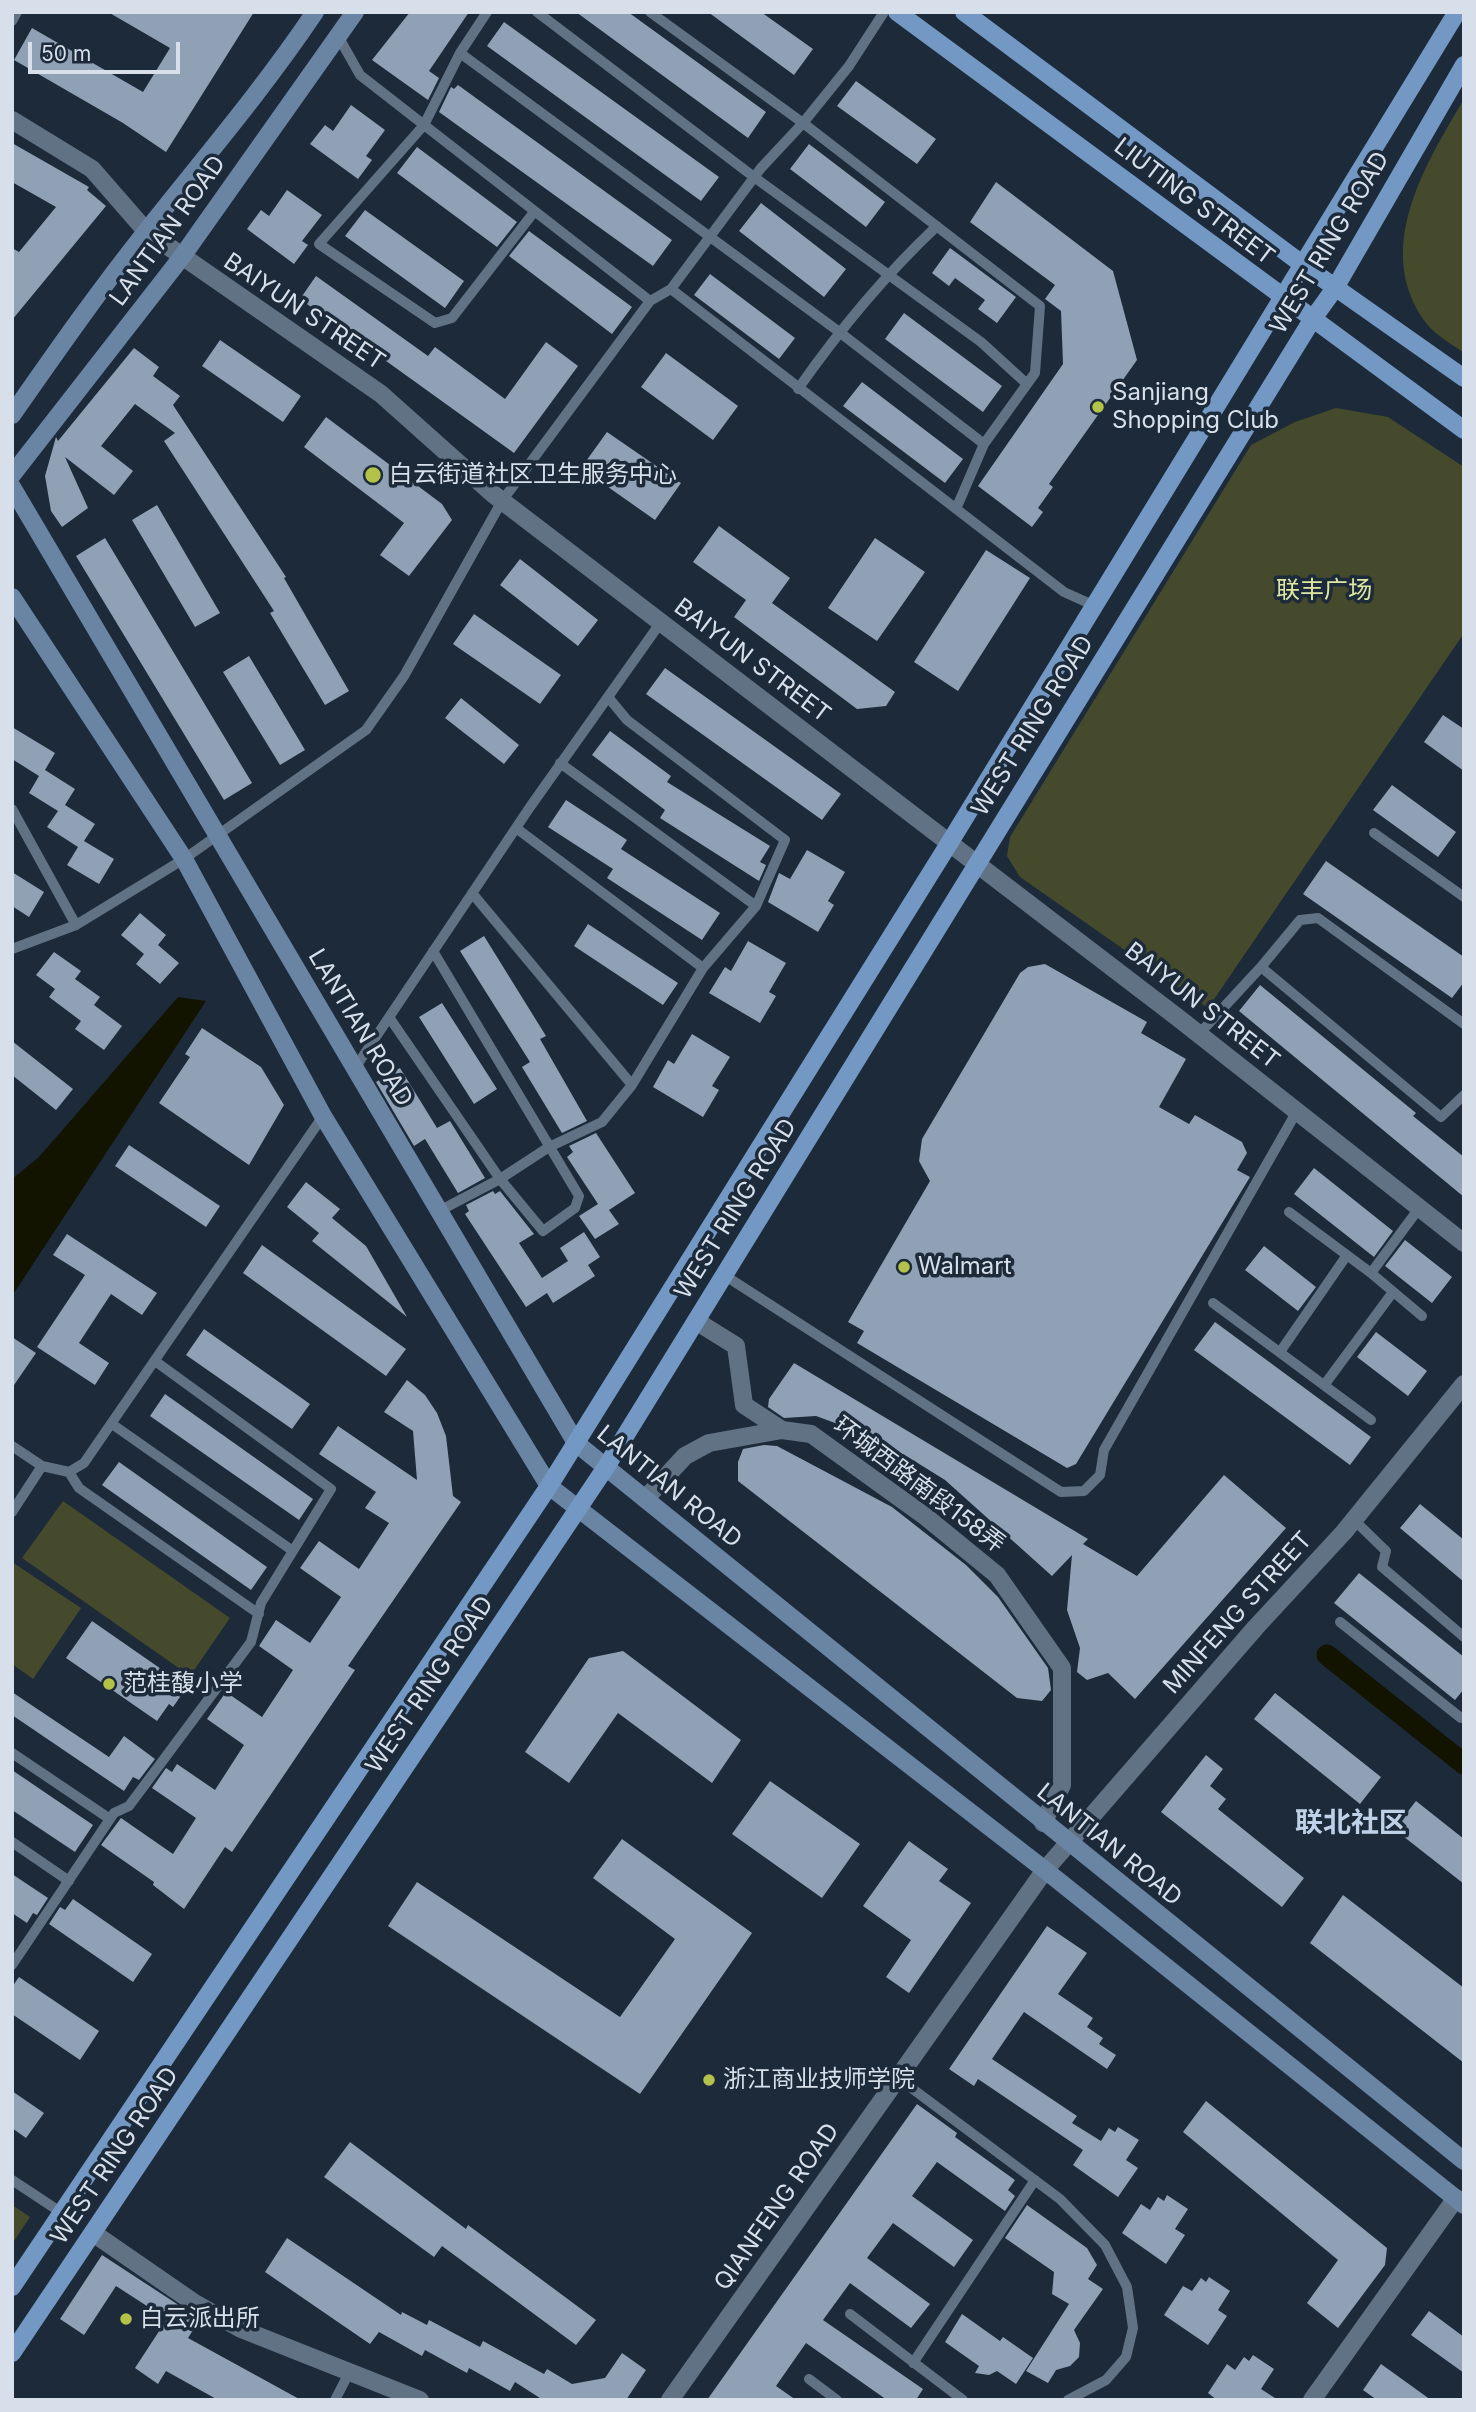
<!DOCTYPE html>
<html>
<head>
<meta charset="utf-8">
<style>
	body { margin:0 }
	#map { position:relative; width:1476px; height:2412px; overflow:hidden; background:#1c2a3a; font-family:Inter,sans-serif }
	canvas { display:block }
	.frame { position:absolute; inset:0; border:14px solid #d7dfea; pointer-events:none }
	.scale { position:absolute; left:28px; top:42px; width:152px; height:32px; box-sizing:border-box; border:4px solid #d7dfea; border-top:0; padding-left:9px; font-size:21px; line-height:24px; white-space:nowrap; color:#d7dfea; -webkit-text-stroke:5px #1c2a3a; paint-order:stroke }
</style>
</head>
<body>
<div id="map">
<canvas width="1476" height="2412"></canvas>
<div class="frame"></div>
<div class="scale">50 m</div>
</div>
<script>
const c = document.querySelector('canvas').getContext('2d');
c.lineJoin = 'round';
function fillPath(path, color) { c.fillStyle = color; c.fill(path, 'evenodd'); }
function stroke(path, color, width, dash) { c.strokeStyle = color; c.lineWidth = width; c.lineCap = dash ? 'butt' : 'round'; c.setLineDash(dash || []); c.stroke(path); }
function label(font, color, halo, rows, align = 'center') {
  c.font = font + ' Inter,"Noto Sans SC",sans-serif'; c.lineWidth = 7; c.setLineDash([]); c.textBaseline = 'middle'; c.strokeStyle = halo; c.fillStyle = color; for (const [text, x, y, turn = 0] of rows) {
    c.save(); c.translate(x, y); c.rotate((+turn || 0) * Math.PI / 180); c.textAlign = isNaN(turn) ? turn : align; if (halo) c.strokeText(text, 0, 0); c.fillText(text, 0, 0); c.restore();
  }
}
fillPath(new Path2D(`
	M1464,99V353C1452,344 1435,335 1426,323C1372,250 1425,165 1464,99Z
	M1336,408L1388,417L1464,467V633L1208,1008L1020,877L1007,856L1010,837L1251,445L1295,422Z
	M63,1501L230,1618L190,1676L22,1558Z
	M12,1562L81,1608L33,1679L12,1664Z
	M12,2205L30,2217L12,2244Z`), '#464a2c');
fillPath(new Path2D(`
	M178,997L206,1001L12,1296V1179L39,1157Z`), '#121400');
stroke(new Path2D(`
	M1327,1655L1464,1764`), '#121400', 21);
fillPath(new Path2D(`
	M108,12H254L166,152L123,123L14,60L32,28L143,92L170,48Z
	M410,12H469L429,71L439,78L428,100L372,60Z
	M576,12H628L766,112L748,138Z
	M708,12H761L813,49L794,75Z
	M504,22L719,177L701,201L487,46Z
	M856,81L936,139L917,164L837,106Z
	M458,85L672,240L653,266L439,112L451,87L454,89Z
	M351,105L385,130L366,156L372,160L358,179L310,144L325,125L333,131Z
	M12,143L89,187L87,190L106,206L12,320V248L19,252L56,207L12,182Z
	M809,144L885,202L866,227L790,169Z
	M417,147L517,222L497,247L397,173Z
	M996,182L1113,271L1137,360L1049,484L1053,487L1038,508L1043,512L1032,527L978,486L1063,364L1061,311L1045,299L1055,285L970,222Z
	M287,190L322,215L302,241L308,245L294,264L247,229L261,210L269,216Z
	M761,203L846,269L824,297L739,231Z
	M365,210L464,281L445,308L345,236Z
	M529,231L632,307L612,334L509,256Z
	M950,248L1016,297L997,323L978,309L985,300L955,278L949,286L932,273Z
	M710,274L795,338L779,359L694,295Z
	M316,276L428,356L435,347L505,399L546,342L578,366L514,453L300,299Z
	M904,313L1002,386L983,412L885,339Z
	M220,340L301,396L283,422L202,366Z
	M134,348L159,367L153,376L180,396L173,405L286,577L284,578L349,691L325,705L270,613L274,611L164,441L175,433L135,404L101,446L133,471L114,495L65,457L88,508L62,527L51,511L45,476L56,437L58,441Z
	M666,353L738,406L713,440L641,387Z
	M862,382L963,459L945,483L843,406Z
	M326,417L442,504L452,520L409,576L380,555L404,523L304,447Z
	M607,432L681,483L655,520L581,468Z
	M157,505L220,613L195,627L132,520Z
	M719,526L790,578L772,603L895,692L886,706L857,709L734,617L746,600L693,562Z
	M105,538L252,783L224,800L76,556Z
	M875,538L925,572L877,641L828,608Z
	M986,550L1030,578L958,691L914,662Z
	M520,559L598,620L578,646L500,585Z
	M474,614L561,675L540,704L453,644Z
	M249,656L305,750L280,765L223,672Z
	M665,668L841,794L822,820L646,694Z
	M461,698L519,745L504,764L445,718Z
	M1443,715L1464,729V771L1424,742Z
	M12,727L55,753L45,770L75,789L65,805L95,824L84,841L114,859L99,884L67,865L78,847L47,827L58,811L29,793L39,776L12,759Z
	M610,731L671,776L667,782L770,846L760,862L766,865L759,881L660,818L665,810L592,755Z
	M1392,785L1456,832L1438,857L1373,810Z
	M566,800L627,840L621,849L720,913L702,940L607,878L613,869L548,827Z
	M807,850L845,872L828,901L834,905L818,932L768,902L779,873L790,879Z
	M1326,861L1464,957V982L1452,998L1303,894Z
	M12,872L44,892L29,917L12,906Z
	M140,913L166,935L158,945L179,963L160,984L136,964L144,954L121,935Z
	M588,924L678,983L663,1005L574,946Z
	M484,936L546,1036L540,1039L587,1121L562,1133L522,1067L530,1062L460,951Z
	M748,941L786,963L769,992L776,996L760,1023L709,993L725,967L731,971Z
	M54,952L81,971L75,979L100,997L94,1005L122,1026L104,1050L75,1029L81,1021L49,997L55,989L36,975Z
	M1045,964L1147,1022L1141,1033L1186,1059L1159,1107L1189,1124L1195,1115L1242,1142L1247,1153L1237,1170L1250,1177L1076,1464L1067,1468L857,1343L864,1331L848,1322L930,1181L919,1161L922,1139L1020,973L1028,967Z
	M1260,985L1416,1113L1413,1116L1464,1157V1197L1239,1011Z
	M442,1003L497,1089L474,1104L419,1017Z
	M202,1028L261,1067L284,1105L249,1165L159,1103L190,1057L185,1054Z
	M692,1034L730,1057L712,1086L719,1090L703,1117L653,1087L668,1060L674,1064Z
	M12,1041L73,1089L56,1110L12,1075Z
	M400,1068L437,1128L450,1121L485,1178L458,1193L425,1139L414,1146L376,1082Z
	M596,1133L635,1193L609,1210L619,1224L595,1239L579,1216L598,1204L567,1157L573,1152L569,1146Z
	M129,1145L220,1206L206,1227L115,1166Z
	M1314,1168L1393,1231L1374,1257L1294,1194Z
	M306,1182L340,1209L332,1218L366,1246L407,1317L312,1241L319,1233L287,1207Z
	M493,1191L495,1194L500,1191L534,1234L519,1243L542,1278L568,1261L560,1248L584,1232L600,1257L588,1265L595,1276L553,1303L547,1293L526,1307L465,1214L469,1211L466,1205Z
	M67,1234L157,1293L142,1315L111,1294L79,1343L109,1363L95,1385L37,1347L85,1275L53,1255Z
	M1405,1240L1452,1277L1432,1303L1385,1266Z
	M262,1245L406,1349L386,1376L243,1273Z
	M1264,1246L1316,1287L1298,1311L1245,1270Z
	M1215,1322L1371,1437L1350,1465L1194,1350Z
	M204,1329L310,1404L292,1429L186,1355Z
	M1376,1332L1427,1371L1408,1396L1357,1357Z
	M12,1337L36,1353L12,1388Z
	M794,1363L1088,1539L1083,1544L1137,1576L1224,1475L1286,1528L1135,1699L1108,1673L1087,1680L1077,1672L1080,1648L1067,1610L1072,1555L1052,1576L945,1480L908,1457L854,1430L816,1416L784,1418L768,1407L769,1399Z
	M407,1380L425,1395L437,1413L446,1436L453,1496L461,1502L348,1666L355,1670L232,1852L225,1847L184,1909L153,1885L154,1882L101,1845L121,1818L173,1854L196,1818L152,1788L166,1768L172,1772L177,1764L215,1790L244,1745L207,1719L226,1692L262,1717L293,1670L259,1646L276,1620L310,1643L341,1597L300,1568L319,1541L359,1569L389,1523L365,1508L376,1492L319,1454L338,1426L417,1480L413,1431L384,1412Z
	M165,1394L313,1499L299,1520L150,1416Z
	M764,1445L777,1446L892,1507L966,1565L998,1597L1048,1668L1051,1690L1042,1701L1017,1698L738,1481V1462L743,1449Z
	M119,1462L267,1567L251,1590L102,1485Z
	M1420,1504L1464,1540V1582L1400,1528Z
	M1359,1573L1464,1657V1689L1455,1700L1334,1603Z
	M92,1621L187,1687L173,1707L169,1704L157,1721L66,1658Z
	M623,1651L741,1740L712,1783L618,1713L569,1783L525,1752L589,1658Z
	M12,1692L109,1757L124,1736L155,1759L139,1780L133,1777L124,1791L12,1715Z
	M1275,1693L1381,1777L1360,1804L1254,1719Z
	M1206,1755L1223,1769L1210,1786L1226,1799L1218,1809L1304,1878L1282,1907L1161,1812Z
	M12,1770L93,1825L75,1852L12,1810Z
	M770,1781L860,1844L822,1898L732,1834Z
	M1416,1801L1464,1839V1884L1394,1829Z
	M622,1839L752,1933L640,2094L388,1926L417,1882L620,2017L675,1939L593,1878Z
	M909,1841L948,1869L939,1881L971,1903L909,1993L886,1977L911,1940L863,1906Z
	M12,1874L48,1898L37,1915L33,1913L27,1923L12,1913Z
	M1343,1895L1464,1988V2063L1310,1943Z
	M73,1899L152,1954L133,1982L49,1924L60,1907L65,1910Z
	M1047,1926L1087,1953L1058,1994L1093,2018L1087,2027L1103,2038L1099,2044L1116,2055L1107,2069L1024,2012L992,2059L1077,2116L1072,2123L1101,2141L1109,2128L1115,2132L1118,2127L1139,2140L1126,2160L1138,2168L1118,2197L1073,2165L1083,2150L978,2079L974,2086L949,2069Z
	M19,1977L99,2031L80,2060L12,2014V1987Z
	M12,2091L44,2113L26,2138L12,2128Z
	M1206,2101L1387,2248L1385,2265L1338,2328L1307,2303L1338,2260L1183,2132Z
	M917,2104L957,2133L955,2137L1015,2180L1008,2190L1015,2196L1005,2211L937,2162L912,2196L973,2240L954,2267L893,2223L867,2258L930,2304L911,2328L850,2283L823,2320L923,2389L916,2400H887L806,2343L776,2386L796,2400H707Z
	M350,2142L466,2229L468,2225L596,2320L576,2345L442,2246L434,2257L324,2177Z
	M1167,2195L1188,2209L1175,2229L1185,2235L1166,2264L1122,2233L1141,2204L1150,2210L1158,2197L1164,2201Z
	M1027,2205L1087,2248L1097,2265L1088,2279L1103,2289L1074,2330L1080,2343L1079,2357L1070,2366L1056,2370L1048,2383L1026,2371L1069,2304L1052,2294L1054,2272L1005,2238Z
	M287,2238L401,2315L402,2312L427,2325L429,2320L480,2347L483,2341L544,2374L547,2369L572,2384L605,2378L622,2353L646,2370L626,2400H543L515,2382L510,2391L469,2368L467,2373L425,2350L422,2356L379,2332L370,2344L265,2272Z
	M102,2255L200,2319L188,2338L301,2400H218L166,2371L158,2384L135,2368L167,2319L116,2286L84,2335L60,2319Z
	M1209,2277L1230,2291L1218,2310L1227,2316L1208,2345L1164,2315L1183,2286L1192,2291L1201,2278L1206,2282Z
	M1429,2311L1464,2337V2373L1411,2335Z
	M962,2314L1000,2341L1003,2337L1033,2358L1016,2384L997,2371L989,2375L975,2373L979,2366L945,2342Z
	M1253,2355L1274,2369L1261,2389L1278,2400H1217L1208,2393L1227,2364L1235,2370L1244,2357L1249,2361Z
	M1381,2364L1431,2400H1377L1363,2390Z`), '#90a1b5');
stroke(new Path2D(`
	M487,12L460,53L424,125L319,244L435,323L452,318L534,212
	M537,12L754,177L981,342L1027,384
	M650,12L803,123L1040,306L1035,373L984,444L956,509
	M12,21L17,12
	M338,36L360,75L650,301
	M460,53L838,331L984,444
	M671,289L1064,592L1095,606
	M798,389C840,329 884,276 937,226
	M608,697L627,720L785,840L756,906L703,968L632,1085
	M560,763L756,906
	M12,809L76,925
	M516,828L703,968
	M1374,833L1464,897
	M12,949L76,925L184,859L366,730L404,676L502,501L650,301L671,289L761,168L803,123L849,66L884,12
	M1261,967L1300,920L1318,918L1464,1024
	M389,1017L500,1179L543,1231L575,1208L579,1196L433,951
	M1199,1034L1261,967L1441,1117L1464,1095
	M355,1068L530,807L661,622
	M439,1211L500,1179L549,1147L602,1122L632,1085L472,893
	M1289,1212L1371,1273L1420,1207
	M1371,1273L1422,1316
	M724,1275L1061,1492L1084,1491L1100,1475L1104,1450L1297,1111
	M1213,1303L1371,1420
	M1280,1352L1347,1255
	M1325,1384L1393,1292
	M112,1424L293,1551
	M12,1446L42,1466L69,1472L84,1463L323,1116
	M69,1472L79,1488L259,1614
	M12,1512L42,1466
	M1354,1520L1386,1551L1382,1567L1464,1637
	M1340,1622L1461,1718
	M12,1753L110,1819
	M12,1842L69,1881
	M12,1965L114,1813L129,1806L251,1642L261,1603L331,1489L155,1361
	M898,2078L1060,2199L1105,2245L1127,2287L1133,2328L1126,2357L1106,2380L1068,2400
	M12,2180L62,2213
	M850,2314L963,2400
	M913,2363L1035,2180
	M809,2379L837,2400
	M335,2400L350,2371`), '#627285', 10);
stroke(new Path2D(`
	M12,120L92,169L146,231L381,394L493,494L1177,1017L1464,1243
	M696,1321L736,1346L744,1405L782,1430
	M645,1499L685,1456L709,1443L782,1430L811,1434L926,1517L997,1575L1062,1668V1785L1043,1823
	M93,2233L193,2302L241,2329L420,2400
	M670,2400L1045,1870L1256,1627L1344,1532L1464,1384
	M1312,2400L1456,2198`), '#627285', 18);
stroke(new Path2D(`
	M12,415C56,352 100,289 148,229C205,157 264,88 315,12
	M12,475L181,258L355,12
	M12,487L576,1443L1464,2161
	M12,597L184,859L323,1116L549,1486L1045,1870L1464,2205`), '#6a85a4', 18);
stroke(new Path2D(`
	M897,12L1464,430
	M964,12L1302,264L1464,378
	M12,2287L549,1486L950,842L1457,12
	M12,2353L606,1467L1312,320L1335,288L1464,65`), '#7398c4', 18);
for (const [x, y, r, color] of [
	[1098,407,7,"#b5c249"],
	[373,475,9,"#b5c249"],
	[904,1267,7,"#b5c249"],
	[109,1684,7,"#b5c249"],
	[709,2080,7,"#b5c249"],
	[126,2319,7,"#b5c249"]
]) { const dot = new Path2D(); dot.arc(x, y, r, 0, 2 * Math.PI); c.fillStyle = color; c.fill(dot); stroke(dot, '#1c2a3a', 2.5); }
label('24px', '#d7dfea', '#1c2a3a', [
	["LIUTING STREET",1194,202,37],
	["LANTIAN ROAD",168,231,-54],
	["WEST RING ROAD",1330,243,-59],
	["BAIYUN STREET",304,312,34],
	["BAIYUN STREET",752,661,37],
	["WEST RING ROAD",1033,726,-58],
	["BAIYUN STREET",1202,1006,38],
	["LANTIAN ROAD",360,1028,59],
	["WEST RING ROAD",736,1209,-58],
	["环城西路南段158弄",919,1485,37],
	["LANTIAN ROAD",669,1487,39],
	["MINFENG STREET",1238,1613,-48],
	["WEST RING ROAD",430,1685,-56],
	["LANTIAN ROAD",1109,1845,39],
	["WEST RING ROAD",115,2156,-56],
	["QIANFENG ROAD",777,2207,-55]
]);
label('24px', '#d7dfea', '#1c2a3a', [
	["Sanjiang",1112,393],
	["Shopping Club",1112,421],
	["白云街道社区卫生服务中心",389,475],
	["Walmart",918,1267],
	["范桂馥小学",123,1684],
	["浙江商业技师学院",723,2080],
	["白云派出所",140,2319]
], 'left');
label('24px', '#dee8a2', '#1c2a3a', [
	["联丰广场",1324,591]
]);
label('bold 28px', '#bfd1e7', '#1c2a3a', [
	["联北社区",1351,1824]
]);
</script>
</body>
</html>
